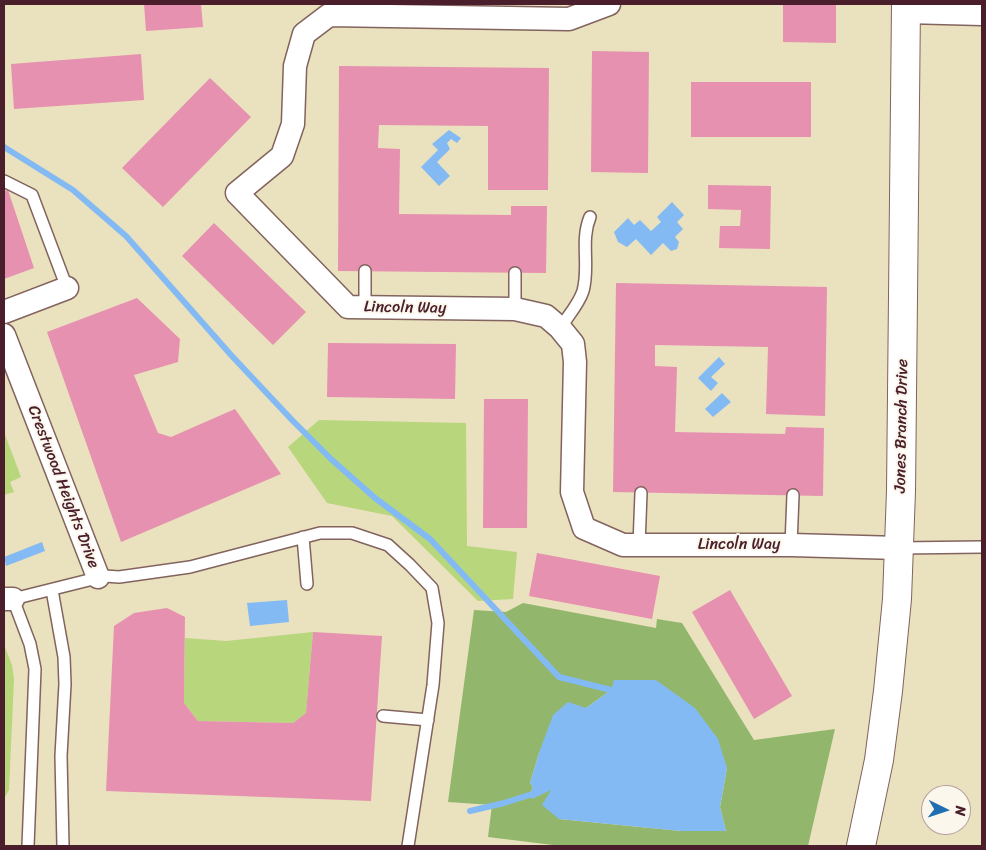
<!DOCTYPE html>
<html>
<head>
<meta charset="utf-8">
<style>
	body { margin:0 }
	#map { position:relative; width:986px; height:850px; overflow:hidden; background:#eae1be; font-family:Sriracha,sans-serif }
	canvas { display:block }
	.frame { position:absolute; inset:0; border:5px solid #4a1f2b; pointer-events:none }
	.north { position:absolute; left:921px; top:785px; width:50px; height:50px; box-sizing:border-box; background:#fbf7ec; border:1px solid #b4a19f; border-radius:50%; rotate:94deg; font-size:14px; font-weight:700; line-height:20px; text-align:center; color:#4a1f2b }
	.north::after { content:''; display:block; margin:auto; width:18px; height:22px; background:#1f6fb2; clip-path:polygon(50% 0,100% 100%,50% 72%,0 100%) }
</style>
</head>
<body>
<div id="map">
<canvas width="986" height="850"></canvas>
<div class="frame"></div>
<div class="north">N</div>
</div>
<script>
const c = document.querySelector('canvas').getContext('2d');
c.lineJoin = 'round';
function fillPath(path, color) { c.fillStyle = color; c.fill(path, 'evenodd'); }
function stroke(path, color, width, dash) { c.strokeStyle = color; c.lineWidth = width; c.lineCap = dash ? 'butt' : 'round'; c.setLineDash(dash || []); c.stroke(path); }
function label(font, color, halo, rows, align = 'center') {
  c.font = font + ' Sriracha,sans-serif'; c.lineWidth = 4; c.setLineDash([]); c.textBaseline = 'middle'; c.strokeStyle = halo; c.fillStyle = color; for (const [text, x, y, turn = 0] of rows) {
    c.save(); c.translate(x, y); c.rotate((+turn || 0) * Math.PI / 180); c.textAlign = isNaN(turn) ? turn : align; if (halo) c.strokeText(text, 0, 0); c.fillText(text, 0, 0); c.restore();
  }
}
fillPath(new Path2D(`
	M319,420L466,423L467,546L517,552L513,599L478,601L392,516L327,503L288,447Z
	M4,432L21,477L10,482L14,492L4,495Z
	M313,632L306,713L293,723L198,721L184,703L185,638L226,641Z
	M4,645L12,665L14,679L9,790L4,799Z`), '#b8d67c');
fillPath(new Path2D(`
	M523,603L656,628L657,619L682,623L754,740L835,729L808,846H561L488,837L492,805L448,802L474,610L506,612ZM611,690L727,768L720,807L726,831H681L559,819L552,789L529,795L533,787L530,783L539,753L586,708Z`), '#92b76c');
fillPath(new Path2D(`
	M449,130L461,138L457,143L451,139L447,143L450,149L437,162L450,176L439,186L421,167L438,150L432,144Z
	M672,202L684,215L677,222L683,229L675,237L679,242L677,249L671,251L663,243L651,255L636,239L627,247L618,242L614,232L628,218L634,225L640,220L651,231L661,222L657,217Z
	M719,357L725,364L711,377L718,383L711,391L698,378Z
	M722,393L731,402L713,417L705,409Z
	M42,542L45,551L6,566L4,557Z
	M287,600L289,622L250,626L247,603Z
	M614,680H656L695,708L718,739L727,768L720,807L726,831H681L559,819L542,805L551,790L532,799L529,795L533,787L530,783L539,753L553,715L568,702L586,708L611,690Z`), '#84baf3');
stroke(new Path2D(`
	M4,147L73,190L126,236L231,355L292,420L331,459L375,498L430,539L559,677L611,690
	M470,811L504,803L529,795`), '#84baf3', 6);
fillPath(new Path2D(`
	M144,4H201L203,27L146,31Z
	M783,4H836V43L783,42Z
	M592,51L649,52L648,173L591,172Z
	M141,54L144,100L14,109L11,64Z
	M339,66L549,68L548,190H488V126L379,125L378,148L400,149L399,214L511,215V206H547L546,273L338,271Z
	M210,78L251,117L163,207L122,168Z
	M691,82H811V137H691Z
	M708,185L771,186L770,249L719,248L720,226H740L741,210L708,209Z
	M8,190L34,268L4,279V191Z
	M214,223L306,312L273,345L182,256Z
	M616,283L827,287L825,416L766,414L768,347L655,345V366L677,367L675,432L785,434L786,427L824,428L823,496L613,492Z
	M137,298L180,339L178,362L134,375L158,433L171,437L235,409L281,474L121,542L47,332Z
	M328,343L456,344L455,399L327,397Z
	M484,399H528L527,528H483Z
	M537,553L660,576L652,619L529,596Z
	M730,590L792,696L754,719L692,612Z
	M167,608L185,617L184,703L198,721L293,723L306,713L313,632L382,636L371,801L106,791L114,626L134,613Z`), '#e691af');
const lane = new Path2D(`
	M4,181L32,195L67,288
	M365,307V271
	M515,309V273
	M560,328C568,316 579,304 583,291C590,266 580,241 590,217
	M303,537L307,584
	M639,545L641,493
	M791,545L793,495
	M898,548L982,547
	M52,590L64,657L65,684L61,756L63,846
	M383,716L428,720
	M28,846L35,669L30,644L13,599L105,576L119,577L190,567L320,533H352L388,545L410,565L432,588L438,623L433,685L408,846`);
const street = new Path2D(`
	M609,4L569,19L329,15L304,34L295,66L293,124L282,156L237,193L348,307L515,309L546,316L560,328L573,344L575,362L572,492L584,528L623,545H791L898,548
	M906,12L982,14
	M4,312L67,288
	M4,335L98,577
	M4,599H13`);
const secondary = new Path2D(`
	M861,846L879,760L888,691L897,599L901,491L906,4`);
stroke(lane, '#82635e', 14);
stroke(street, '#82635e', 25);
stroke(secondary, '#82635e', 30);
stroke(lane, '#fff', 11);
stroke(street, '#fff', 22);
stroke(secondary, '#fff', 28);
label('16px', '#4a1f2b', '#fbf7ec', [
	["Lincoln Way",405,308,1],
	["Jones Branch Drive",902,426,-89],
	["Crestwood Heights Drive",63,487,69],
	["Lincoln Way",739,545]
]);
</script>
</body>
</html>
